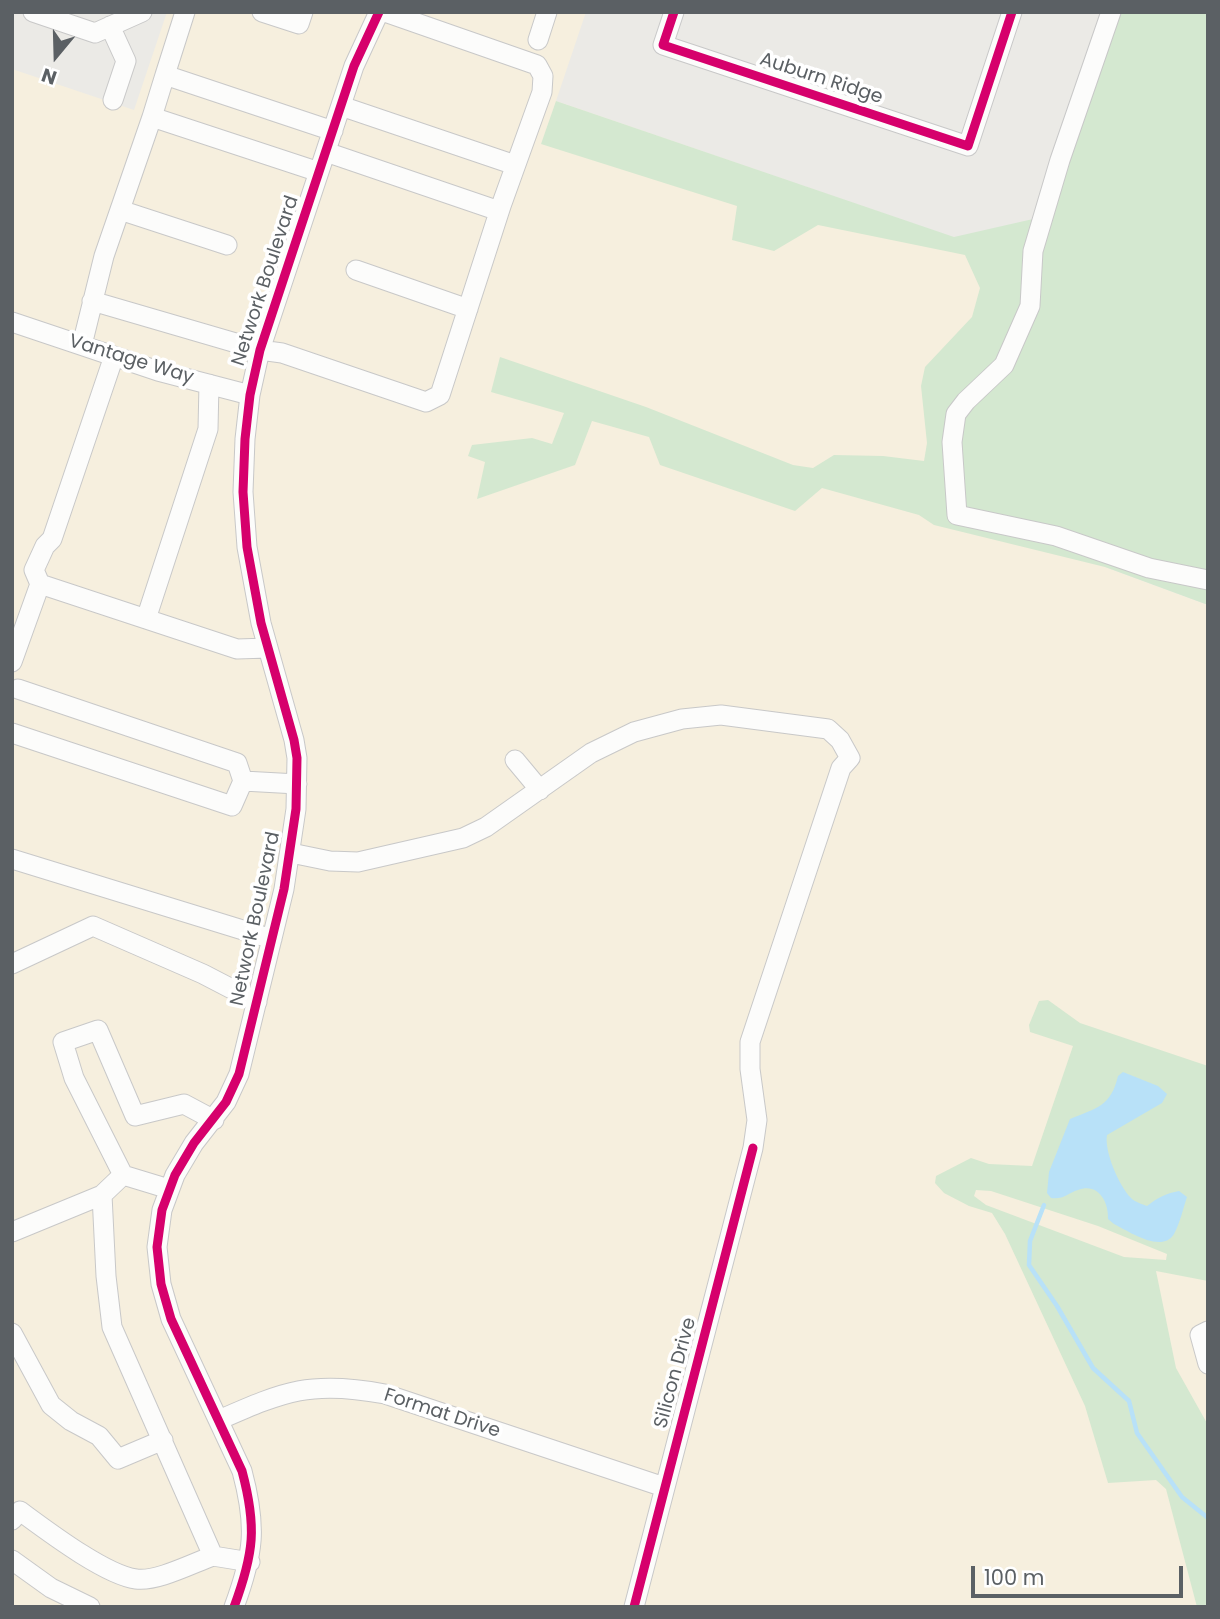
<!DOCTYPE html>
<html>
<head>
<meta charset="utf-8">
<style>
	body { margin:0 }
	#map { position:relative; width:1220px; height:1619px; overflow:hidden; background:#ebeae6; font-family:Poppins,sans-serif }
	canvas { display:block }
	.frame { position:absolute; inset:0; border:14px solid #5b6064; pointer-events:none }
	.north { position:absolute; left:21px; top:21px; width:70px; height:70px; -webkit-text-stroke:5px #fff; paint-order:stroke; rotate:199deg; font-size:19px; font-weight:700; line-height:28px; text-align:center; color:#5b6064 }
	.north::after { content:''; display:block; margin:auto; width:24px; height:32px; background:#5b6064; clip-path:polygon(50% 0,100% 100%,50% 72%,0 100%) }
	.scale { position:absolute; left:971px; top:1566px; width:212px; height:32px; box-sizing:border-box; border:4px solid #5b6064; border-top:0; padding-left:9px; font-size:21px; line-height:24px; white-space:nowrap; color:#5b6064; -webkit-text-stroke:5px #fff; paint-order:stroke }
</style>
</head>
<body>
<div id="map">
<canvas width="1220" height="1619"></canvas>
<div class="frame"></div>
<div class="north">N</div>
<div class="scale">100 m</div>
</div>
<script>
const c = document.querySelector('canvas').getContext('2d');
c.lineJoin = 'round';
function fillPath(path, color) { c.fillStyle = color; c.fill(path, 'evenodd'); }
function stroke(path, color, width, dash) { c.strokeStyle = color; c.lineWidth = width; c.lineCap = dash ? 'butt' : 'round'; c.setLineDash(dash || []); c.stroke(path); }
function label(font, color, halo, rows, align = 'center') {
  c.font = font + ' Poppins,sans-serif'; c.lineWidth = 7; c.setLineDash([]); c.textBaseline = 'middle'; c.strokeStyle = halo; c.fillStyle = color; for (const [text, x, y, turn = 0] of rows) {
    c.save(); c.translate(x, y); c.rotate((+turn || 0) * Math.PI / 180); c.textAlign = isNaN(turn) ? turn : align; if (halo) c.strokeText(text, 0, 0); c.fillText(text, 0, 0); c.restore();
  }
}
fillPath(new Path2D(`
	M167,12H586L556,101L1019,260L1105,567L1208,605V1607H12V69L134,110Z`), '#f6efde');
fillPath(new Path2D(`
	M1103,12H1208V605L1105,567L934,525L919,515L822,488L795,511L660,465L649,437L592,421L575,465L477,499L485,462L468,456L472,445L532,438L552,444L564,413L491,392L500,357L646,407L793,465L813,468L834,455L883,456L924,461L927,443L921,386L925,367L972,317L980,288L965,255L818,225L774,251L732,240L737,206L541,144L556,101L954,237L1033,219Z
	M1048,1000L1080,1023L1208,1066V1281L1156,1271L1176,1368L1208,1425V1607H1197L1166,1489L1156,1480L1108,1483L1085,1406L1005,1234L992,1213L969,1206L944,1193L935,1183L936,1176L971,1158L989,1164L1032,1166L1073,1046L1030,1032L1029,1025L1039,1001ZM976,1190L991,1191L1098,1226L1167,1254L1166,1260L1124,1257L986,1205L974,1196Z`), '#d4e8d0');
fillPath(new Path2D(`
	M1123,1072L1158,1086L1167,1094L1162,1103L1107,1135C1104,1151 1119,1186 1131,1198C1135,1202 1142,1204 1147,1206C1157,1198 1167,1193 1179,1191L1187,1197C1183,1209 1180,1223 1174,1234C1162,1254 1128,1231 1114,1224L1108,1219C1109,1202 1098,1182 1078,1190C1068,1193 1063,1200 1051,1198L1047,1193L1049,1172L1070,1119C1097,1108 1111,1106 1118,1076Z`), '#b8e1f8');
stroke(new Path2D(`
	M1044,1205L1030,1241L1029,1265L1057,1306L1093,1368L1129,1401L1137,1433L1182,1497L1208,1518`), '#b8e1f8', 4.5);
const minor = new Path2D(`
	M33,12L95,33L142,12
	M262,12L299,24L303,12
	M674,12L663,45L968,146L1012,12
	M1111,12L1060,160L1033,251L1030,306L1004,365L966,401L956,414L952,442L957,515L1056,536L1149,568L1208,580
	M110,26L126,61L113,100
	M538,40L547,12
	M165,75L185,12
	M341,106L515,165
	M326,152L499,211
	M319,172L152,117L165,75L333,131
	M120,210L227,245
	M356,270L468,309
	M92,301L260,350L282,353L426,402L440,395L501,206L542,92L543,76L537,65L385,12
	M12,322L158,371L250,395
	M82,345L104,256L152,117
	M40,584L237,649L268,648
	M146,619L208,429L209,384
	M12,662L40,584L34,570L45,546L52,539L114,356
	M18,689L237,763L243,781
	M12,733L232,806L243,781L297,784
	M515,760L540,790
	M291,853L330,861L358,862L463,838L486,827L591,753L634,732L682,719L721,715L828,729L840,740L850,758L841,768L750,1042V1069L757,1120L753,1148L634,1607
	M12,859L272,939
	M12,964L93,926L203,974L257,1002
	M123,1175L74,1078L63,1042L98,1030L135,1116L184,1104L214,1120
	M169,1189L123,1175L102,1195L106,1276L112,1327L213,1556L250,1562
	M12,1232L102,1195
	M1208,1331L1200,1335L1208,1364
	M12,1333L51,1405L71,1421L99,1436L118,1459L163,1440
	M219,1420C285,1391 311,1380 385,1394L664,1487
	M12,1520L20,1511C46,1530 105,1575 136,1579C157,1582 193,1563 213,1556
	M12,1560L51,1588L90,1607
	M234,1607C254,1553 257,1527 242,1471L171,1319L161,1284L157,1247L162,1210L175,1175L194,1143L226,1102L239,1074L284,889L296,809L297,758L294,740L261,623L247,547L243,492L245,439L250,395L260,350L354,66L379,12`);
stroke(minor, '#c8c8c8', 21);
stroke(minor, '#fcfcfb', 19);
stroke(new Path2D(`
	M674,12L663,45L968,146L1012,12
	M234,1607C254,1553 257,1527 242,1471L171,1319L161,1284L157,1247L162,1210L175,1175L194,1143L226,1102L239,1074L284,889L296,809L297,758L294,740L261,623L247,547L243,492L245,439L250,395L260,350L354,66L379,12
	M634,1607L753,1148`), '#d6006c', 9);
label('19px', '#5b6064', '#fff', [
	["Auburn Ridge",821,79,18],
	["Network Boulevard",266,281,-72],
	["Vantage Way",131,360,17],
	["Network Boulevard",256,919,-78],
	["Silicon Drive",676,1373,-75],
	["Format Drive",442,1414,18]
]);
</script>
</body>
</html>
